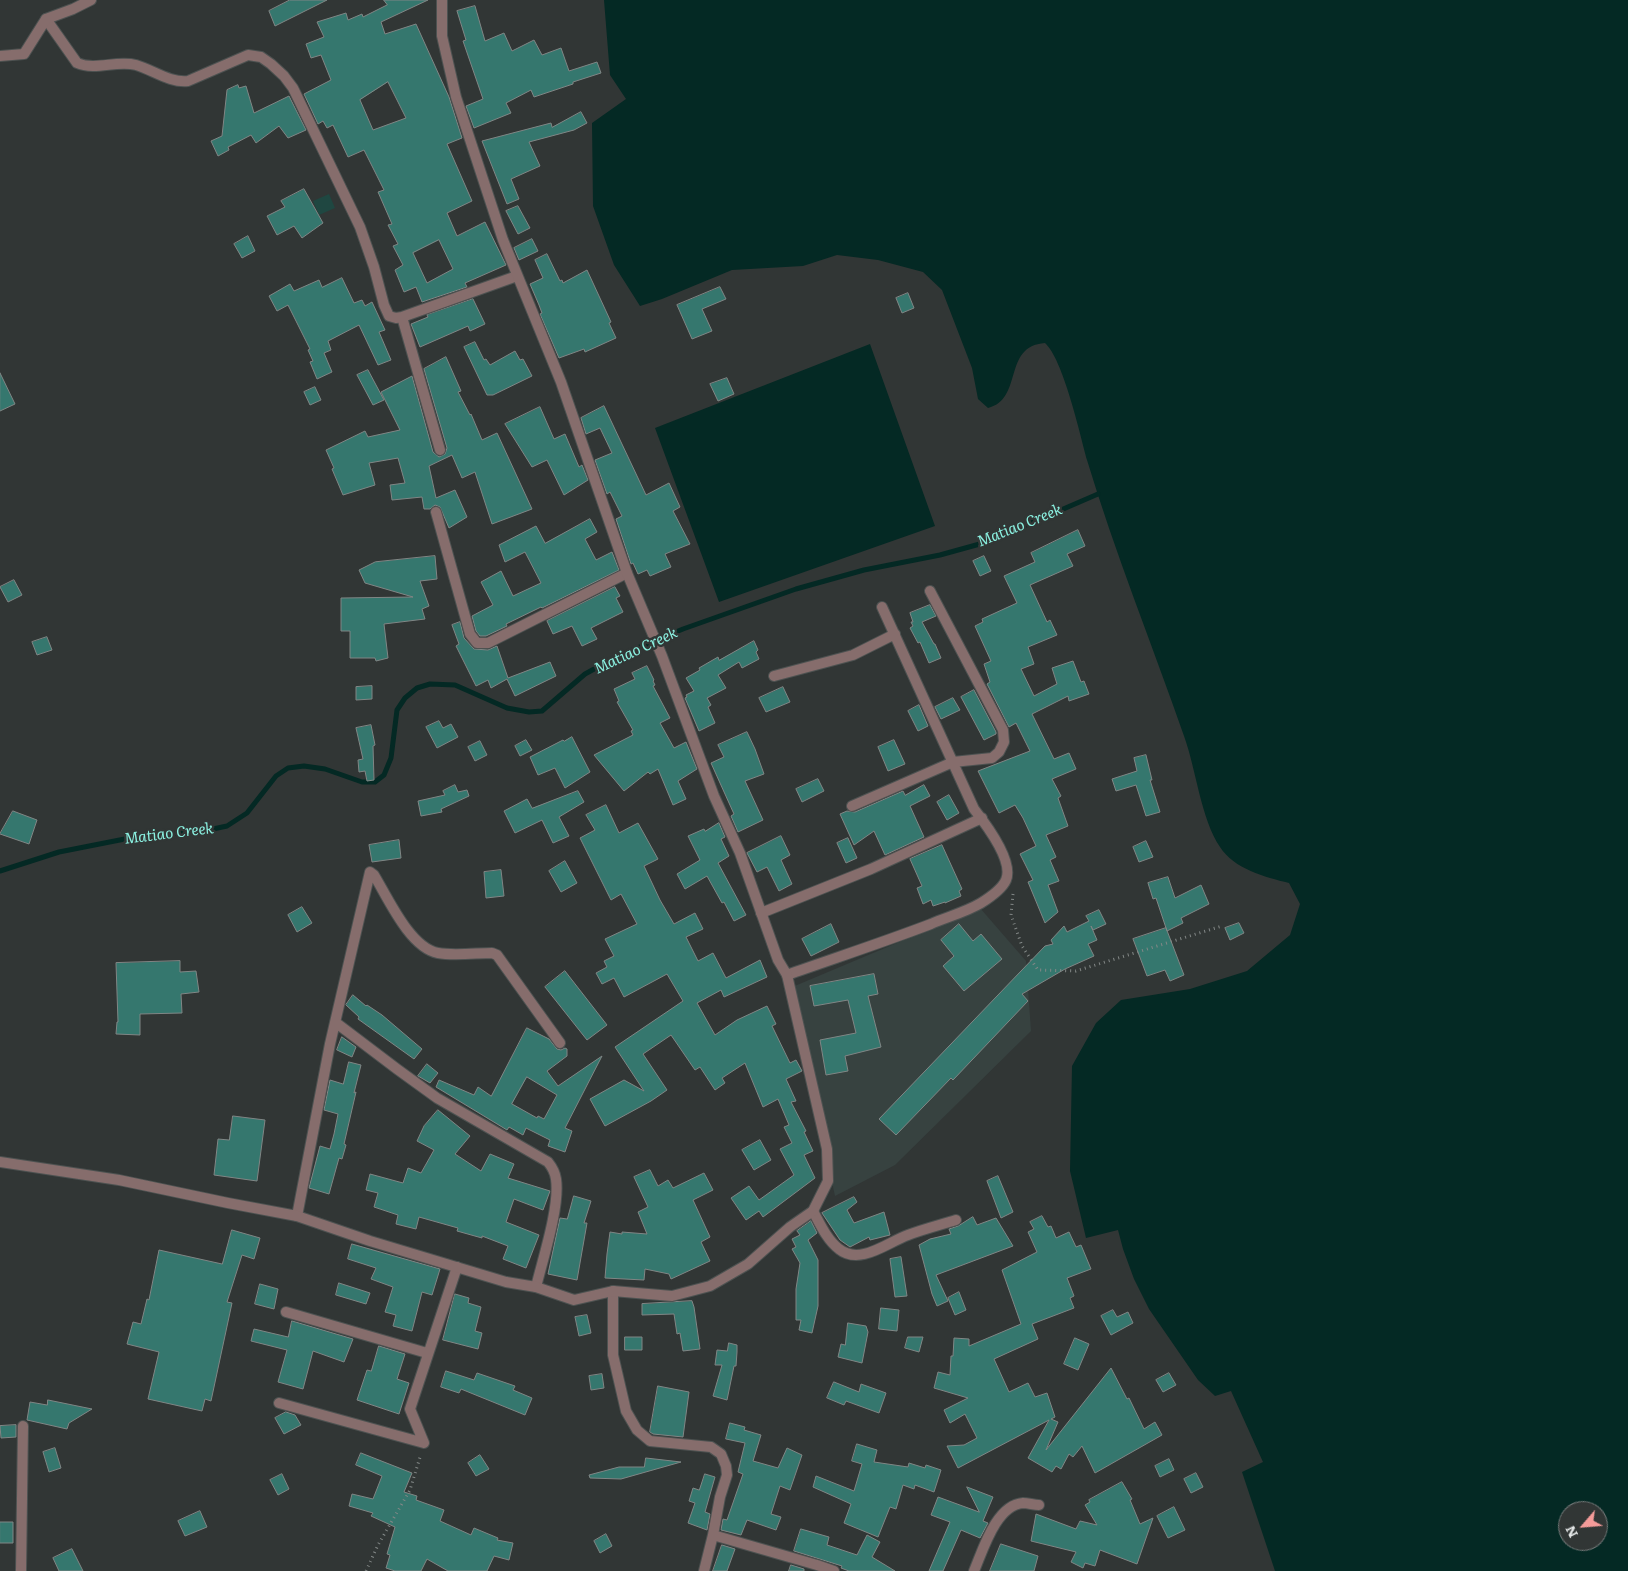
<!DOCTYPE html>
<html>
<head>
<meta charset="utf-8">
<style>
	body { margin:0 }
	#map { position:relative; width:1628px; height:1571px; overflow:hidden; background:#313635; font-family:Literata,serif }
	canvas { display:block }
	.north { position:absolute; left:1558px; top:1501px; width:50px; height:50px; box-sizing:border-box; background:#313635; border:1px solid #787c7c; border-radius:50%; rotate:243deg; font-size:14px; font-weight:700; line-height:20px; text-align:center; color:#e3e6e6 }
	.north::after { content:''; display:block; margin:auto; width:18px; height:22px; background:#f59b99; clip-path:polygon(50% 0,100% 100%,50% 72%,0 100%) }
</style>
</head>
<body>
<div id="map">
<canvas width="1628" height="1571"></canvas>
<div class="north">N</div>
</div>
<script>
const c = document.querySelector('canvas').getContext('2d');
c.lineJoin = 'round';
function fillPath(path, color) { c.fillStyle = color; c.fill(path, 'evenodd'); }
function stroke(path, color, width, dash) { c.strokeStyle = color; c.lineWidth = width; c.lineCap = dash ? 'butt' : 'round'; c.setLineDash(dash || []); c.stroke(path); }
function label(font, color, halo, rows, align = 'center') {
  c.font = font + ' Literata,serif'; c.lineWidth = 5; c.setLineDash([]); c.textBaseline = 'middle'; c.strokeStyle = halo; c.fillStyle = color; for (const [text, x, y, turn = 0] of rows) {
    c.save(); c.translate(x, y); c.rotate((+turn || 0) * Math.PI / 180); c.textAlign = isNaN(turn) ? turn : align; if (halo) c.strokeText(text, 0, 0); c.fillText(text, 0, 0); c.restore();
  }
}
fillPath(new Path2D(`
	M980,908L1026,961L1031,1031L895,1165L835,1196L790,988Z`), '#374240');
fillPath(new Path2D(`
	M329,194L335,208L319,215L313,201Z`), '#1f4741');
fillPath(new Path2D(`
	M604,0H1628V1571H1275L1242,1472L1263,1462L1231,1391L1215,1396L1198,1380L1149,1309L1134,1279L1123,1249L1118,1230L1086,1238L1070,1171L1072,1066L1096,1023L1121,1000L1190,989L1247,971L1290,935L1300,904L1289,883C1265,877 1234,869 1220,847C1201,819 1196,769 1184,736C1152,644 1115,553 1087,460C1080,434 1063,359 1045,343C1002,346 1024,399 988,408L978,399L972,368L942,290L923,272L878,260L837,255L803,266L732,270L662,299L640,306L614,265L593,206L592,123L626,99L610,75ZM1568,1511H1598V1541H1568Z
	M870,344L935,526L719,602L655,428Z`), '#042924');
stroke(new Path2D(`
	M0,871L59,852L145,835L199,832L227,826L247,813L276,776L288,768L304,766L325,769L362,782H375L384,775L391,758L397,710L405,698L417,688L430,684L455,685L507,708L529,712L542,711L585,674L618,656L683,629L796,589L864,570L940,555L987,542L1098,494`), '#042924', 5);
const building = new Path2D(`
	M290,0H327L275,26L269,11Z
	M384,0H428L381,22L385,34L416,24L449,97L462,138L447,144L472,201L447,213L457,236L485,222L506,265L465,283L467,287L422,302L416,287L404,292L395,270L403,265L393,246L398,244L388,225L392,224L378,192L384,190L364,150L348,157L333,125L327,128L323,121L318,124L304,94L331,80L321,55L311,58L306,44L324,37L317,22L346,13L348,20L362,14L363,17L387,5ZM388,82L406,118L373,130L360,100ZM439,240L453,269L427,283L413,253Z
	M475,6L485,41L504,33L512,51L534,40L542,55L561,48L569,71L597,62L601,73L573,82V84L534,97L531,90L506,103L511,113L474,128L466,106L483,99L463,41L466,40L457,11Z
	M238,85L239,88L246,86L254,113L289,96L306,130L288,138L279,126L256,143L251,135L228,147L229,150L218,156L211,141L222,136L227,90Z
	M581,112L587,123L574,130L529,142L540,166L511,179L519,199L507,204L482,141L551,123L552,127Z
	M304,189L323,223L302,238L294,226L277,235L267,216L285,207L281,201Z
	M518,206L530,228L518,234L506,211Z
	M248,236L255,251L242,258L234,244Z
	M532,239L538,251L519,260L514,248Z
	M547,254L560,281L562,280L563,283L587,270L611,322L609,323L616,338L585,352L584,349L559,358L540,314L542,313L539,305L530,284L543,278L535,260Z
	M342,278L354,303L362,300L365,306L372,302L385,330L379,332L391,360L378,365L359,325L328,341L331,350L324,353L332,372L317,379L310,362L313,361L308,350L310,349L288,305L277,311L269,296L290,284L294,291L319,280L322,287Z
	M720,287L726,299L702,309L712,331L692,339L677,305Z
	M908,293L914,308L902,313L896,298Z
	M473,299L485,324L470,331L468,326L420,347L411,324L428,317L427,315Z
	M475,342L484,360L486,359L490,365L515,351L520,360L523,359L532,376L493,395H487L464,347Z
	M446,357L461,391L458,392L470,415L471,414L482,440L497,433L532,509L492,524L475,472L462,478L452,455L429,466L436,498L455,490L467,517L449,528L440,507L435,505L430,509H424L422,497L392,500L390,485L405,483L398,458L369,463L375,485L343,495L332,469L334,468L326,450L365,431L368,437L400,430L381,392L412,376L433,452L439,457L445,454L447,448L424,369Z
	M368,370L384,400L373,405L357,375Z
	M0,373L15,404L0,411Z
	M727,378L734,394L718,401L710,384Z
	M315,387L321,400L310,405L304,392Z
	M604,406L646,495L669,483L680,507L673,511L690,544L665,554L671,567L650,576L647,570L638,574L633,563L631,564L616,519L622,516L610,492L607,494L595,460L612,453L600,428L586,434L581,418Z
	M540,407L554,439L565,434L579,467L582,465L588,480L564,495L547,460L532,467L505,424Z
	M590,519L597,532L585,539L596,560L612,552L619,570L542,608L541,607L506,624L507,626L486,636H480L476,631L472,616L493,605L481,582L501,571L513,596L541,583L525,552L505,562L499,545L536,526L545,543Z
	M1078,530L1085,546L1067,554L1073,566L1030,585L1047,622L1050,620L1057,635L1028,647L1034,664L1021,669L1034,696L1057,684L1052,668L1073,661L1081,682L1084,681L1089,694L1069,701L1068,696L1032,714L1054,759L1069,753L1076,769L1052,779L1061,796L1058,798L1068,826L1046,835L1056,857L1050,860L1059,881L1048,885L1058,912L1045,923L1028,882L1033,880L1020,854L1036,846L1023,818L1015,805L999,813L978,771L1030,751L1016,723L1009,727L987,684L990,682L984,664L991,661L975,626L983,622L982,619L1017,603L1004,576L1035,562L1031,553Z
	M435,556L437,579L420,581L429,606L422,609L425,619L384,624L388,658L376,661L375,658H350V631H341V598L413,597L365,583L359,570L375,562Z
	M984,556L991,571L980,576L973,561Z
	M14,580L22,595L8,602L0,587Z
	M615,587L620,596L616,598L623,612L591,628L597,639L582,646L572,626L553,634L547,621Z
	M930,605L936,616L922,622L934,644H935L941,658L929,663L920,642L918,643L910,628L913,626L911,622H913L910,613Z
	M460,622L464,638L474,649L488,650L497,646L508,678L550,662L556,676L515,696L507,679L491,688L488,680L476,686L456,646L459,644L452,625Z
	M47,637L52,650L37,655L32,642Z
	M754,641L758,650L756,652L759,659L742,668L739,662L718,675L726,688L707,698L711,705L708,707L715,723L699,731L685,698L687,697L686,695L694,691L686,678L700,670L699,668L718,657L719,660Z
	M647,666L654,680L653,681L655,685L653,686L670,718L660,723L674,748L686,742L697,769L678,781L686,799L673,805L658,769L650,774L648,772L624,791L594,755L633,735L631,731L633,730L617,702L619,701L614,689L635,679L632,673Z
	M372,686V699L356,700V687Z
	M783,687L790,702L766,712L759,698Z
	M974,690L996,732V734L984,740L961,697Z
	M953,698L960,710L941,719L935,707Z
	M919,705L928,726L918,731L908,711Z
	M439,721L443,728L451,724L458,737L437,748L426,727Z
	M371,725L375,745L373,746L374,780L367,781L365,771L359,772L358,760L363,759L356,728Z
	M747,732L755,749L764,774L745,781L763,820L738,832L731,816L734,814L711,763L724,757L718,745Z
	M572,737L590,772L565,788L555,768L538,775L530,757L563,740L564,741Z
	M526,740L532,750L520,756L515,746Z
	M894,740L905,764L888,771L878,747Z
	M480,741L487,755L475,761L468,747Z
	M1146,755L1152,780H1150L1160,812L1146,816L1136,785L1116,791L1112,779L1137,771L1134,758Z
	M818,779L824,791L802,802L796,789Z
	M455,785L458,792L467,790L469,796L441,809L442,812L421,816L418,801L445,795L443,791Z
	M924,785L930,796L910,806L924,837L885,855L874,831L854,845L840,814L847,811L855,812L903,791L905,795Z
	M578,791L584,802L559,817L569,836L553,843L542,820L515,833L504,811L527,799L532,808Z
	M949,795L959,813L947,820L937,802Z
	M606,805L619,833L638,823L658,859L644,866L660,900L674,924L695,913L703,929L686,937L698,961L713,953L726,978L760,960L767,977L724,997L721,990L697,1003L715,1035L737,1020L767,1006L776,1024L772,1026L790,1063L796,1060L802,1071L786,1079L796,1101L791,1102L806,1131L804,1132L813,1151L804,1155L815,1178L763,1217L759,1211L746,1220L731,1198L749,1186L759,1200L794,1175L780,1149L792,1143L784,1127L789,1125L778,1099L763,1107L745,1063L722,1078L725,1083L715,1090L700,1067L695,1070L671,1035L643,1054L667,1090L651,1101L605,1126L590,1099L624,1080L644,1091L615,1047L683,1001L667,974L624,997L614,978L602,984L596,973L607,967L604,961L614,956L605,939L637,924L621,894L611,900L580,838L595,830L586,815Z
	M13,811L37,820L29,844L0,834Z
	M719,823L725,837L721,839L729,856L718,863L746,915L734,921L724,902L722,903L707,876L685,889L677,874L700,860L688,836L704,829L705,831Z
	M781,836L790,855L781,860L792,884L779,891L767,867L757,872L747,853Z
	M848,838L857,858L846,863L837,843Z
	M399,840L401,858L372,862L369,845Z
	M1146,841L1153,857L1139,862L1133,847Z
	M942,845L962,889L959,891L961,896L945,903V902L933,906L931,900L923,904L917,888L922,886L910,859Z
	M565,861L577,883L561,892L549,871Z
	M501,870L504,896L486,898L484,872Z
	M1168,877L1175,898L1201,885L1209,904L1181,918L1183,923L1167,931L1156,898L1153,899L1148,883Z
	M302,907L312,923L297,932L288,915Z
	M1099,910L1106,924L1093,930L1091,926L1097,940L1088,944L1094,956L1065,969L1022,994L1028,1001L953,1080L951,1078L896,1135L879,1119L1045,946L1053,944L1051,940L1064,926L1067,932L1089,921L1086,916Z
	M1239,923L1244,933L1230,940L1225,928Z
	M831,924L839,942L811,956L802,939Z
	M959,924L973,941L981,934L1002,959L964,991L943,966L954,956L941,940Z
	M1166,928L1184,975L1170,981L1165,970L1147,976L1133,939Z
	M180,961V972L196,971L199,992L181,994L182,1013L140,1014V1035L116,1034L117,1022H118L116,963Z
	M565,971L607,1025L587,1040L545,987Z
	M874,974L878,994L868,996L881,1047L845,1056L848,1071L826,1075L820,1040L856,1033L848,1000L814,1006L810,986Z
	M353,995L366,1006L367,1005L382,1015L422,1049L414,1059L358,1019L359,1017L346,1005Z
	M527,1028L549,1039L557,1049L561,1050L565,1048L567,1049V1056L547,1071L558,1086L602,1056L565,1128L572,1131L565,1152L548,1146L550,1140L526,1128L523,1135L509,1127L507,1130L436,1087L439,1080L474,1095L478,1087L491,1096ZM527,1077L557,1095L544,1119L538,1116L537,1118L512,1104Z
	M342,1037L356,1047L352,1057L337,1050Z
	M349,1062L361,1065L354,1093L356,1092L344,1144L346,1145L342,1159L339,1158L329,1194L309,1188L320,1146L330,1149L334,1134L338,1114L324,1110L330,1080L343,1084Z
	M427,1064L438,1073L430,1083L418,1076Z
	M438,1110L470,1136L455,1154L481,1171L490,1154L514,1164L508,1178L550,1191L543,1210L514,1199L506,1222L539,1235L526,1268L503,1259L508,1246L482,1236V1238L457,1231L458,1228L419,1217L416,1229L396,1224L398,1215L374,1207L378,1193L366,1190L370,1174L403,1183L408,1168L421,1173L434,1150L417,1141L424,1126Z
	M233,1116L265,1120L257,1181L214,1175L218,1139L229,1140Z
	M760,1140L771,1160L754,1170L742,1150Z
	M650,1170L658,1186L668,1180L673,1188L704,1173L713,1190L693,1200L710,1237L701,1242L710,1261L671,1279L669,1274L645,1269L644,1280L605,1278L607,1254L610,1232L622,1234V1232L647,1234L638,1212L648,1207L634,1177Z
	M998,1176L1013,1212L1001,1218L987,1181Z
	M574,1196L591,1201L584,1223H587L577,1280L548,1274L560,1218L567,1219Z
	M854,1197L857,1202L847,1210L854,1223L884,1212L890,1235L870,1240L869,1237L850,1247L840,1240L822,1213Z
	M1042,1216L1048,1227L1051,1226L1056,1238L1069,1232L1076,1247L1081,1245L1091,1269L1067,1278L1074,1296L1070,1298L1074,1308L1032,1324L1038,1339L994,1359L1009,1392L1028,1383L1035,1397L1047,1393L1055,1417L1051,1419L1058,1422L1046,1450L1111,1368L1127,1399L1129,1398L1144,1429L1155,1422L1162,1435L1095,1473L1082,1446L1073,1457L1069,1454L1061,1469L1056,1466L1052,1472L1028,1458L1049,1420L958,1468L947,1446L964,1445L977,1438L965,1414L950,1423L944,1410L968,1398L934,1388L938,1372L950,1375L951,1356H953L954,1338L969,1339V1346L1021,1324L1002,1270L1037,1252L1028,1232L1034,1229L1030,1222Z
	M973,1217L977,1225L996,1218L1013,1246L936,1275L948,1301L937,1306L932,1294L919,1245L930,1239L951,1234L949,1229L958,1226Z
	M811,1221L817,1233L808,1240L818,1260V1306L812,1333L799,1330L801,1320H796V1289L800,1263L792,1249L796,1247L792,1239L800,1235L797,1231Z
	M232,1230L260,1238L254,1259L242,1255L227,1302L232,1303L211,1401L205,1399L202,1411L148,1399L159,1352L127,1344L133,1322L141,1324L147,1299L149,1300L159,1250L222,1264Z
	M352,1244L440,1269L432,1295L422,1292L412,1331L393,1326L396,1315L385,1312L393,1287L371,1279L376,1268L348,1259Z
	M901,1257L907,1296L895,1297L890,1259Z
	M339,1283L370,1293L366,1304L336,1295Z
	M260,1284L278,1289L274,1309L255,1304Z
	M959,1292L966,1310L955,1315L948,1298Z
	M455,1294L469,1298L468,1303L481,1307L475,1331L482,1333L478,1349L443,1340Z
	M692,1301L694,1307L700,1349L683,1351L680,1333L677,1334L674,1314L642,1315V1304Z
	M881,1308L899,1310L897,1331L879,1329Z
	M1113,1310L1117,1317L1128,1312L1133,1323L1111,1335L1101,1316Z
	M587,1315L591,1333L579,1336L575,1317Z
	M292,1321L353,1339L344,1362L313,1351L303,1389L278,1382L287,1350L251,1341L254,1329L288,1337Z
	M848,1323L866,1326L868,1332L862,1363L838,1357L841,1344L845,1345Z
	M625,1337H642V1350H625Z
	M908,1337H923L919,1352L905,1348Z
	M1075,1338L1089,1344L1078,1370L1064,1364Z
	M729,1343L737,1345V1352L736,1366H734L727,1400L713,1396L722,1365H715L717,1350L727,1351Z
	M379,1346L405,1354L397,1379L409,1383L399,1414L357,1400L367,1370L371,1371Z
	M446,1371L474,1380L477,1373L515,1386L513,1390L532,1398L525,1415L461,1389L459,1393L441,1387Z
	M1169,1373L1176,1385L1163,1392L1156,1380Z
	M602,1374L604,1388L591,1390L589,1376Z
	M834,1382L859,1392L861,1384L886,1393L879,1413L846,1401L844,1405L827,1398Z
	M658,1386L689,1392L683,1437L653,1434L650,1432Z
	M48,1400L92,1409L69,1423L67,1429L27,1420L30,1402L47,1405Z
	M286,1412L295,1415L301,1425L284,1434L275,1418Z
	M730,1423L745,1427L744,1430L761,1435L753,1461L778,1468L787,1448L802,1455L790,1490L780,1486L771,1514L781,1517L776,1530L747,1520L741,1535L721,1530L723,1519L727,1520L743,1474L738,1472L745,1443L726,1439Z
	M16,1425V1437L1,1438L0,1426Z
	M857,1444L877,1450L874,1462L908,1467L909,1463L925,1468L926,1465L941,1470L934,1492L915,1485L914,1489L903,1485L896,1509L890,1507L878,1537L844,1523L851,1504L813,1487L816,1476L854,1491L862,1464L852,1461Z
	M55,1448L61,1468L49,1472L43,1452Z
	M361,1453L412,1473L404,1492L417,1496L416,1500L444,1510L440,1521L471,1535L474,1528L498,1538L497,1540L513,1543L509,1560L494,1556L487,1571H448L427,1559L421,1571H395L386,1568L390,1555L387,1554L395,1527L371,1516L373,1513L349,1506L352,1494L373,1499L382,1476L356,1465Z
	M480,1455L489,1469L476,1476L468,1463Z
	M646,1458L681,1462L621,1479L590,1478L589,1475L619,1467H644Z
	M1169,1459L1174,1470L1160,1477L1155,1466Z
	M1196,1473L1203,1487L1191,1493L1184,1479Z
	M282,1474L289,1489L278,1495L270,1480Z
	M705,1474L715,1477L705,1512L710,1514L707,1530L688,1523L695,1503L689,1501L693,1488L699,1490Z
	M1122,1482L1132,1499L1130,1500L1140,1524L1153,1518L1137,1564L1100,1550L1095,1566L1085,1563L1083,1568L1071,1562L1076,1552L1031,1541L1036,1514L1076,1529L1080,1521L1097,1525L1085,1505L1090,1502L1089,1500Z
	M967,1487L993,1497L983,1521L988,1523L980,1538L961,1530L943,1571H929L950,1522L931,1515L938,1497L979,1512Z
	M1174,1507L1185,1530L1168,1538L1157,1516Z
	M200,1511L207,1527L185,1536L178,1521Z
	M0,1522H13V1543H0Z
	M801,1529L829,1537L827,1545L857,1555L867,1535L880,1542L872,1557L895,1571H849L841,1568L842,1566L794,1551Z
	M606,1534L612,1546L600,1553L594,1541Z
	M1001,1544L1038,1556L1034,1571H990Z
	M722,1545L735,1549L727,1571H713Z
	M72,1549L83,1571H59L53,1558Z
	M791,1565L804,1569V1571H789Z`);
fillPath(building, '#35776e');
stroke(building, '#808685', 1);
const minor = new Path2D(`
	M46,19L77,63C96,71 116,60 136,65C153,70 170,83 188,81L248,55L261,57L271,64L284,76L293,88L360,227L374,267L384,305L389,316L396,318L402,317L517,276
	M402,317L440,450
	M436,512L470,634L477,643H488L627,573
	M774,676L853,655L895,634
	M852,806L953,762L992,758L999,752L1004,742L1003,730L930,591
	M761,913L871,869L982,818
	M787,975C835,958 884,942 931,924C947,917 966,912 981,903C989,898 1002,889 1006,880C1014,861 985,823 974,809L882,607
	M335,1022L397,1069L437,1098L548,1162C552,1167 555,1172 556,1179C560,1207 543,1258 536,1287
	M813,1211C820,1224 827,1240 839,1249C860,1266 888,1242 908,1235C924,1229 940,1225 956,1220
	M297,1216L330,1044L370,872L374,875C388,898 410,948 438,953C453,956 477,953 492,953L497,955L560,1043
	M613,1291V1355L626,1411L637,1430L650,1441L711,1447L721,1454L726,1466L727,1475L720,1497L713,1535L704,1571
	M286,1312L427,1353
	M279,1403L424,1443L410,1409L457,1267
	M713,1535L817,1565L834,1571
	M21,1571L23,1426
	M974,1571C983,1550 996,1505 1023,1503C1028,1503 1034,1505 1039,1505`);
const tertiary = new Path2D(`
	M0,56L24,54L46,19L73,9L91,0
	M0,1162L119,1180L228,1203L297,1216L370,1241L506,1282L536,1287L574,1300L613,1291L672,1296L710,1286L748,1264L790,1227L813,1211L828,1181L827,1149L787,975L778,960L740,853L714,796L662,656L627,573L561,382L503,240L456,97L442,36V0`);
stroke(minor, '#4d5251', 12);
stroke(tertiary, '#4d5251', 12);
stroke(new Path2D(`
	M1013,894L1011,915L1022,946L1038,970L1076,971L1222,926
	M366,1571L378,1545L410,1490L421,1454`), '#838887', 3, [1, 4]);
stroke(minor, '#866d6c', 10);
stroke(tertiary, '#866d6c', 10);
label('italic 15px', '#8bf1e1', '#313635', [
	["Matiao Creek",1020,526,-22],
	["Matiao Creek",636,651,-25],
	["Matiao Creek",169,834,-7]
]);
</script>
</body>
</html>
